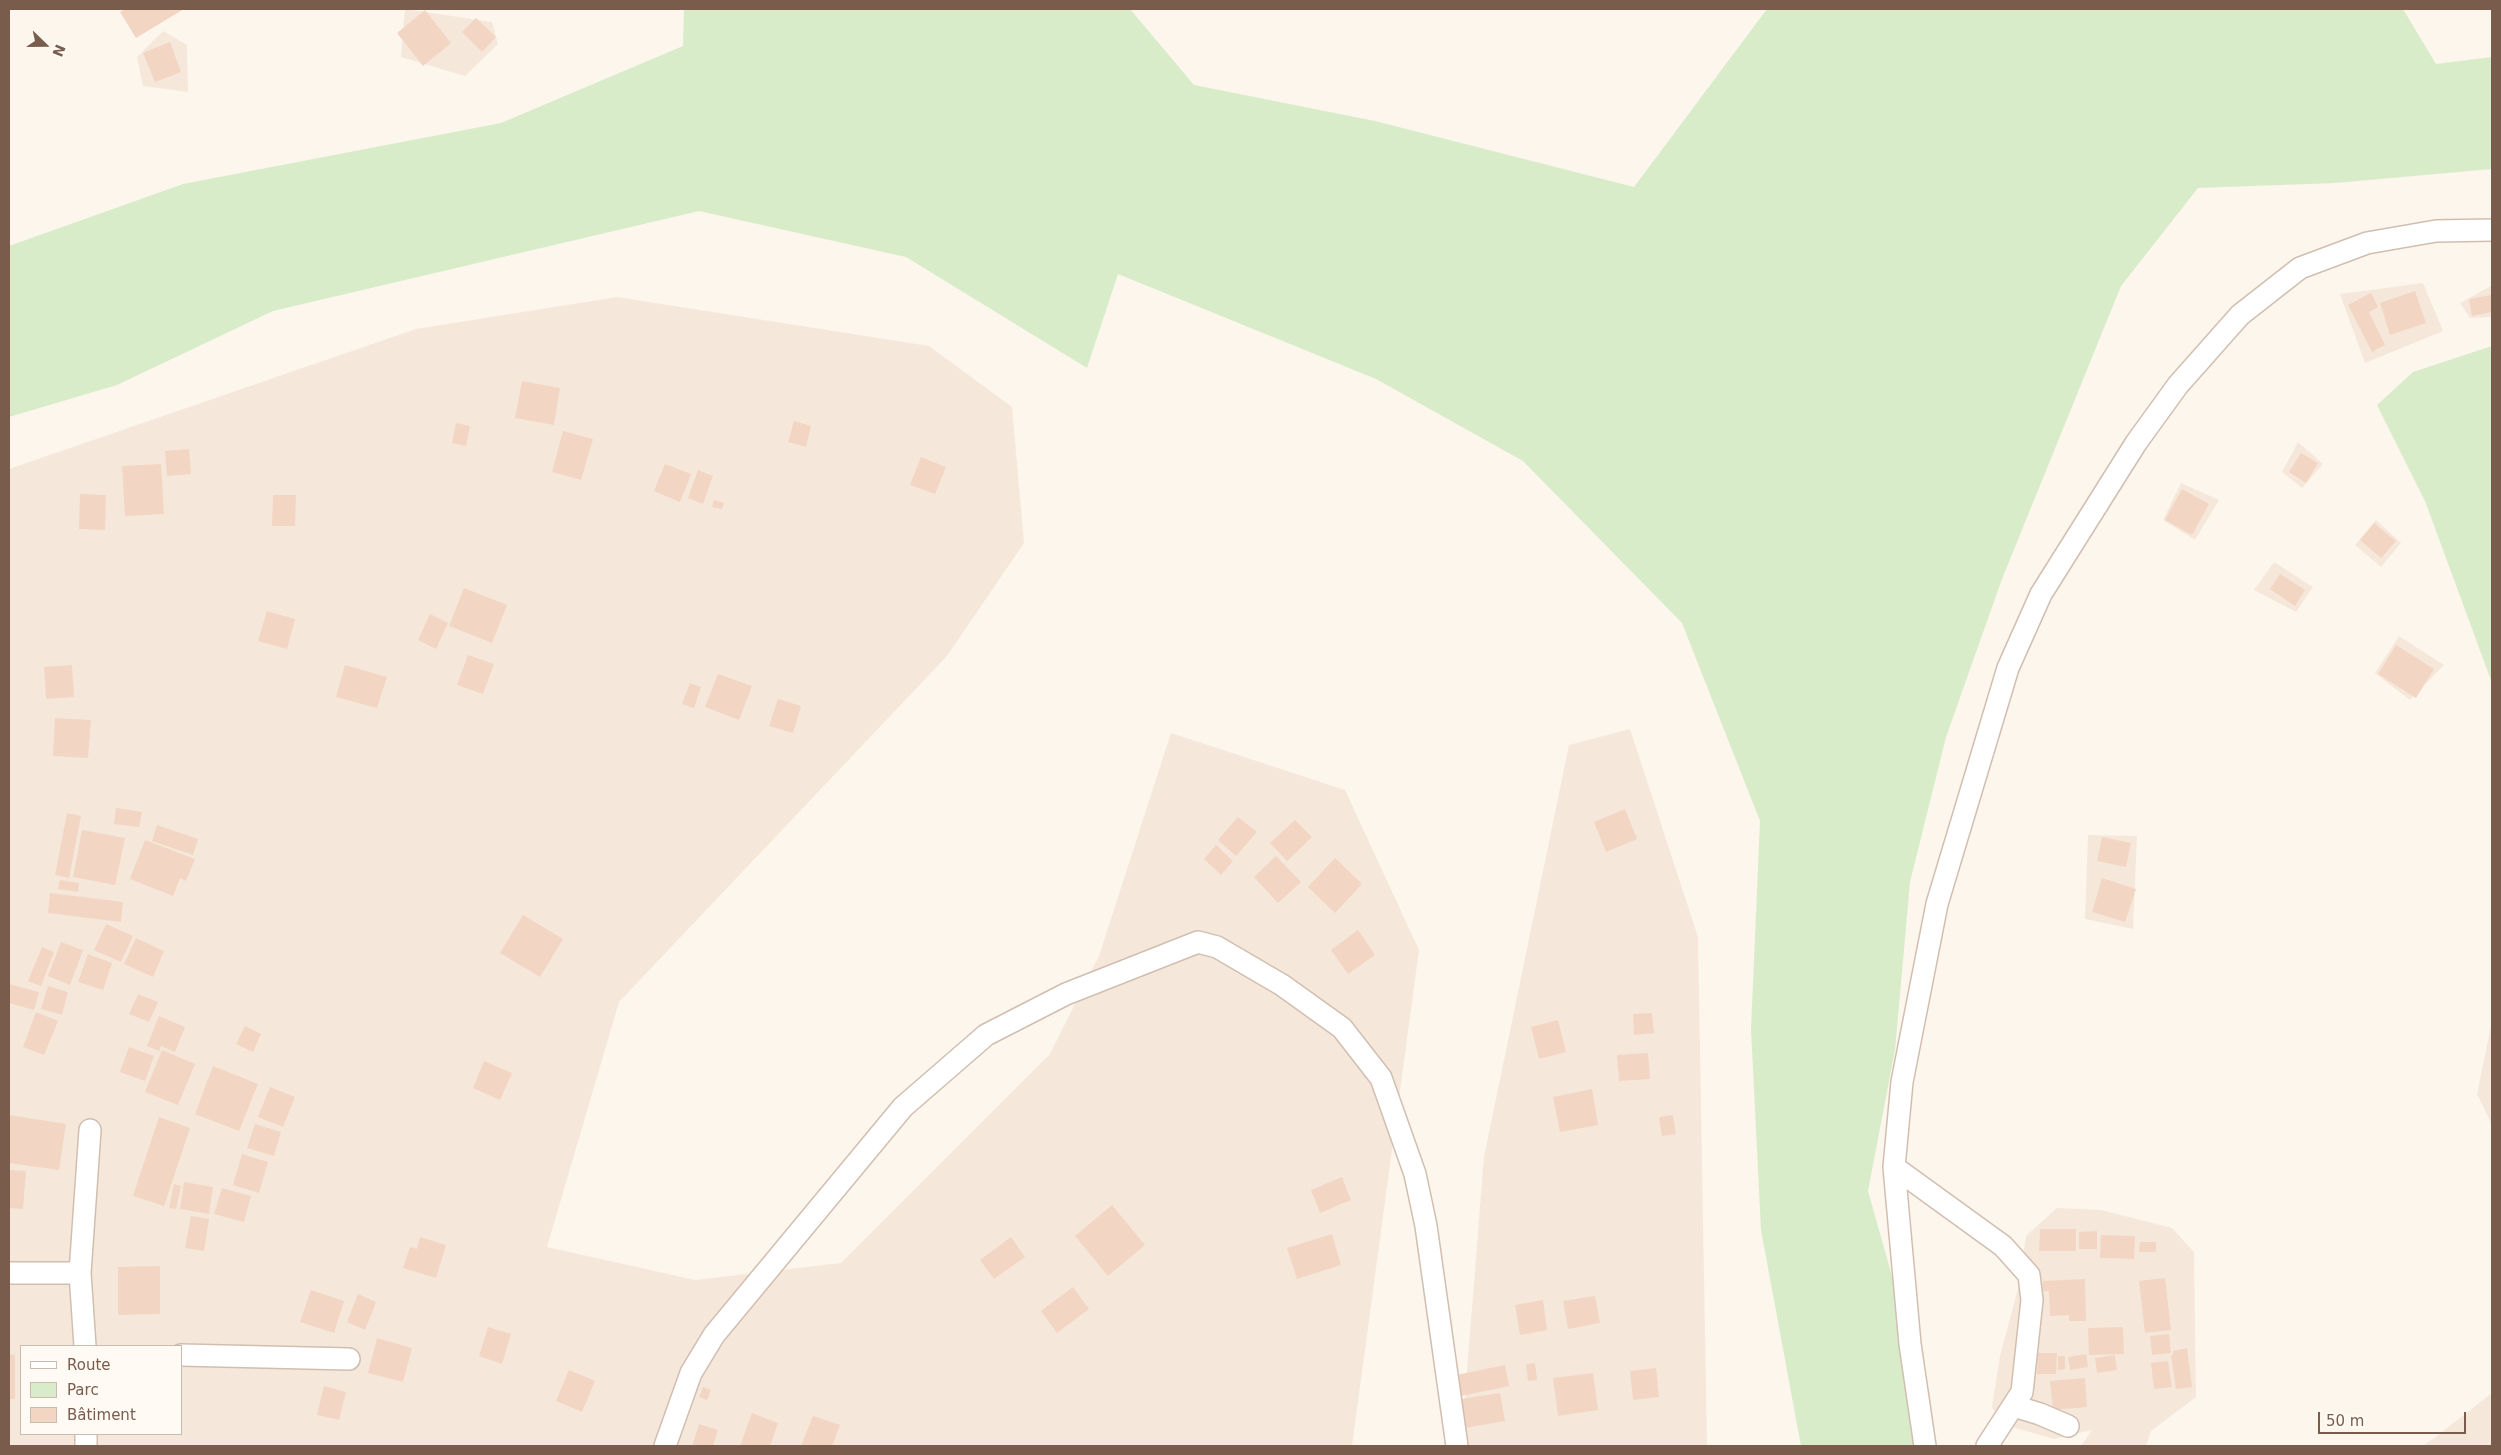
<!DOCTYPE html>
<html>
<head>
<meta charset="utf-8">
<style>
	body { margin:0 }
	#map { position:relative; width:2501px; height:1455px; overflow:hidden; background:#fdf6ec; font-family:"DejaVu Sans",sans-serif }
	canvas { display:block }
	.frame { position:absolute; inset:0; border:10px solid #7a5c4d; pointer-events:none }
	.legend { position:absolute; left:20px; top:1345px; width:162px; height:90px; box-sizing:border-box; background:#fffaf3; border:1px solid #cabbb1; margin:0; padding:6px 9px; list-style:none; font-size:15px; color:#7a5c4d }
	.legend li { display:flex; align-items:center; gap:10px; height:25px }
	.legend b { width:25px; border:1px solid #cabbb1 }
	.north { position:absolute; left:20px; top:20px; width:50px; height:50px; -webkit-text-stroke:4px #fffaf3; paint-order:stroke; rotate:112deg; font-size:14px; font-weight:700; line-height:20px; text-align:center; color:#7a5c4d }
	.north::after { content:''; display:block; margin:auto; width:18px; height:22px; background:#7a5c4d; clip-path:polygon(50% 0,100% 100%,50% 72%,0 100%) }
	.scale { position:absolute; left:2318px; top:1412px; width:148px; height:22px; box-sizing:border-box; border:2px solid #7a5c4d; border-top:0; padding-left:6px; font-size:15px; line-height:18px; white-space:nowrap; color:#7a5c4d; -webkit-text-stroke:4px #fffaf3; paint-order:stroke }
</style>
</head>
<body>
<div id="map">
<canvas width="2501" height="1455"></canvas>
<div class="frame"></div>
<ul class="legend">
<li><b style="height:6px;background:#fff"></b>Route</li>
<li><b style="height:14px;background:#d8ecc9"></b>Parc</li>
<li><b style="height:14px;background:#f3d5c3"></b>Bâtiment</li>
</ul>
<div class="north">N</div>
<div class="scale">50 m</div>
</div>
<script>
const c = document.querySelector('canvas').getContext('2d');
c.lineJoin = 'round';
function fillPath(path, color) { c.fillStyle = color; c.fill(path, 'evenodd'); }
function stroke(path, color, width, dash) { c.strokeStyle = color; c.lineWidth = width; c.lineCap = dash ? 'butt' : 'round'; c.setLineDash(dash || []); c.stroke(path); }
fillPath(new Path2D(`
	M405,9L492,22L498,44L465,76L401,57Z
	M163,31L187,45L188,92L143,86L137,57Z
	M2423,283L2443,331L2365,363L2340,294Z
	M2491,286L2492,317L2470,318L2460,303Z
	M617,297L929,346L1012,407L1024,543L947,656L619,1002L547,1247L695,1280L841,1263L1050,1054L1099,956L1171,733L1345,790L1419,950L1352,1446H9V469L416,329ZM21,1346H181V1434H21Z
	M2298,442L2323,464L2302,488L2282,472Z
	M2181,483L2219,500L2195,540L2163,520Z
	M2376,520L2401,543L2381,567L2355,545Z
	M2274,562L2313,587L2296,612L2254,590Z
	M2399,636L2444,665L2410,700L2375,673Z
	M1630,729L1698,937L1707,1446H1461L1484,1157L1569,745Z
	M2088,835L2137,836L2133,929L2085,919Z
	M2492,1021V1125L2477,1094Z
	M2057,1208L2101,1210L2172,1228L2194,1252L2196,1397L2151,1431L2146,1446H2081L2092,1430L2054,1439L2002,1424L1992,1407L2000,1356L2019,1285L2026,1236Z
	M2492,1393V1446H2422L2433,1439Z`), '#f5e8da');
fillPath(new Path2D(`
	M684,9H1130L1194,85L1375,121L1634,187L1767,9H2403L2436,64L2492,57V169L2335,183L2198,188L2121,286L2002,579L1946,737L1910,882L1895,1050L1868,1191L1899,1301L1922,1446H1801L1761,1230L1751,1029L1760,821L1682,623L1523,461L1376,379L1118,274L1087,368L906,257L699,211L273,311L117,385L9,417V246L183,184L501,123L683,46Z
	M2492,346V683L2425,501L2377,405L2413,372Z`), '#d8ecc9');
fillPath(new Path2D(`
	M125,9H184L136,38L120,12Z
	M425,10L451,43L423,66L397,33Z
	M476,18L496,37L482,52L462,32Z
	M170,42L181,72L155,82L143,53Z
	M2415,291L2426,323L2390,335L2380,303Z
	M2371,293L2378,307L2369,312L2385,345L2372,352L2348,305Z
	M2492,295V312L2472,316L2469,299Z
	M522,381L560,388L554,425L515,418Z
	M794,421L811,426L806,447L788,442Z
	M456,423L470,426L466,446L452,443Z
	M563,431L593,439L581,480L552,472Z
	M189,449L191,474L167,476L165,451Z
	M2301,453L2318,463L2306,483L2289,472Z
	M921,457L946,467L935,494L910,485Z
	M161,464L164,514L125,516L122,466Z
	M665,464L691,474L680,502L654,491Z
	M698,470L713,476L703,504L688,498Z
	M2182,489L2209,504L2192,535L2165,520Z
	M80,494L106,495L105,530L79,529Z
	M273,495H296L295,526H272Z
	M714,500L724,503L722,509L712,507Z
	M2374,523L2396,541L2381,558L2360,540Z
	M2280,574L2305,590L2295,606L2270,589Z
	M464,588L507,605L492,643L449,626Z
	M267,611L295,619L287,649L258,641Z
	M430,614L448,623L436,649L418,640Z
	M2396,645L2434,669L2416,698L2378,674Z
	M468,655L494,664L483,694L457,685Z
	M72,665L74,697L46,699L44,667Z
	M345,665L387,677L377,708L336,697Z
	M718,674L752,686L739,720L705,707Z
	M690,683L701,687L694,708L682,704Z
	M778,699L801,706L793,733L769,726Z
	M55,718L91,720L88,758L53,756Z
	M116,808L142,812L139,827L114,824Z
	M1625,809L1637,839L1606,852L1594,822Z
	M67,813L81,816L69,878L55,875Z
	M1238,817L1257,832L1236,856L1218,840Z
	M1295,820L1312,837L1287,861L1270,843Z
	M157,825L198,839L193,855L152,841Z
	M82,830L125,838L115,885L73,877Z
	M2102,837L2131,843L2126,867L2097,861Z
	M145,840L195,859L186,881L180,878L173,896L130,879Z
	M1216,845L1233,861L1221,875L1204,859Z
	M1276,856L1301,882L1278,903L1254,877Z
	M1335,858L1362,884L1335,913L1308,887Z
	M2102,878L2136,889L2125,922L2092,912Z
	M60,880L79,883L78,892L58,889Z
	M50,893L123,902L121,922L48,913Z
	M523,915L563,939L540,977L500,953Z
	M106,924L133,936L121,962L94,950Z
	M1358,930L1375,955L1348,974L1331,950Z
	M136,938L164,951L153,977L124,964Z
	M61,942L83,950L70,985L48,976Z
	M42,947L54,952L41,986L28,981Z
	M88,954L112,963L103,990L78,982Z
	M9,984L39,992L34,1010L9,1003Z
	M48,986L68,992L62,1015L41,1009Z
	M138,994L158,1002L149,1022L129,1014Z
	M36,1012L58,1021L44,1055L23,1047Z
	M1652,1013L1654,1033L1634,1035L1633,1014Z
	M159,1016L185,1027L175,1052L161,1046L159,1051L147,1046Z
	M1558,1020L1566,1052L1539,1059L1531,1027Z
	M245,1026L261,1034L253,1052L236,1044Z
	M129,1047L154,1056L145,1081L120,1072Z
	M162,1050L195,1064L178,1105L145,1092Z
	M1648,1053L1650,1079L1619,1081L1617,1055Z
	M484,1061L512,1073L500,1100L473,1088Z
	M213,1066L258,1084L239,1131L195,1114Z
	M270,1087L295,1097L283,1127L258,1117Z
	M1592,1089L1598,1125L1560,1132L1553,1097Z
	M9,1115L66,1124L59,1170L9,1163Z
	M1673,1115L1676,1134L1662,1136L1659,1117Z
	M159,1117L190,1128L164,1206L133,1196Z
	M255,1124L281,1132L274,1156L247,1148Z
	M242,1154L268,1162L259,1193L233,1185Z
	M9,1170L26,1171L23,1209L9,1208Z
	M1342,1177L1351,1200L1320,1213L1311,1190Z
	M184,1182L213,1187L209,1214L180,1209Z
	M174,1184L181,1186L176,1209L169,1208Z
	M222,1188L251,1196L244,1222L214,1214Z
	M1112,1205L1145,1245L1108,1276L1075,1236Z
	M191,1216L209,1219L204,1251L185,1248Z
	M2040,1229H2076V1251H2039Z
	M2097,1231V1249H2079V1232Z
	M1332,1234L1341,1265L1297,1279L1287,1248Z
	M2101,1235L2135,1236L2134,1259L2100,1258Z
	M420,1237L446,1245L436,1278L403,1268L410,1247L417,1249Z
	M1011,1237L1025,1257L994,1279L980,1260Z
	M2140,1242H2156V1252H2139Z
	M160,1266V1314L118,1315V1267Z
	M2165,1278L2171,1330L2145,1333L2139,1281Z
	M2085,1279L2086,1321H2069V1315L2050,1316L2049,1291H2043V1281Z
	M1073,1287L1089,1309L1057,1333L1041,1311Z
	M311,1290L344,1301L334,1333L300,1322Z
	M358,1294L376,1302L365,1330L347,1322Z
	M1595,1296L1600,1323L1568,1329L1563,1301Z
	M1543,1300L1547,1330L1520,1335L1515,1305Z
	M488,1327L511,1334L502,1364L479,1356Z
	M2123,1327L2124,1354L2089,1355L2088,1328Z
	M2169,1334L2171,1353L2152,1355L2150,1336Z
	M377,1338L412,1348L403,1382L368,1373Z
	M2187,1348L2192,1387L2176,1389L2171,1355H2173V1351Z
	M2038,1353H2057L2056,1374H2037Z
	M9,1354L15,1355V1399H9Z
	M2086,1354L2088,1367L2070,1370L2068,1357Z
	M2115,1355L2117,1370L2097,1373L2095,1358Z
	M2058,1356H2065V1369L2058,1370Z
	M2168,1361L2172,1387L2154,1389L2151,1363Z
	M1535,1363L1537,1380L1528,1381L1526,1364Z
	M1505,1365L1509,1386L1461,1396L1456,1375Z
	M1656,1368L1659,1397L1633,1400L1630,1371Z
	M569,1370L595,1381L582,1412L556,1401Z
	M1593,1373L1598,1410L1558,1416L1553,1378Z
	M2085,1378L2087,1407L2053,1410L2050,1381Z
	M324,1386L346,1392L339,1420L317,1415Z
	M703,1387L711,1390L707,1400L699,1397Z
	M1500,1393L1505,1421L1465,1428L1461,1399Z
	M752,1413L778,1423L770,1446H740Z
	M813,1416L840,1425L832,1446H801Z
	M699,1424L718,1430L713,1446H692Z`), '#f3d5c3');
const minor = new Path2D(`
	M1894,1167L2003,1246L2029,1275L2032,1300L2022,1392L1987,1446
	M9,1273H80
	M85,1346L80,1273L90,1130
	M181,1355L349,1359
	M2014,1406L2040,1414L2068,1426
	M86,1434V1446
	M665,1446L691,1373L714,1335L903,1107L986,1035L1066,994L1198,942L1217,947L1282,985L1342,1028L1381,1078L1415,1174L1426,1226L1457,1446
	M1925,1446L1910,1344L1894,1167L1902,1082L1937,904L2008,668L2041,594L2136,443L2178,385L2240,315L2300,268L2367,243L2436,231L2492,230`);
stroke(minor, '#d1beb0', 24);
stroke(minor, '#fff', 21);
</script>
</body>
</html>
